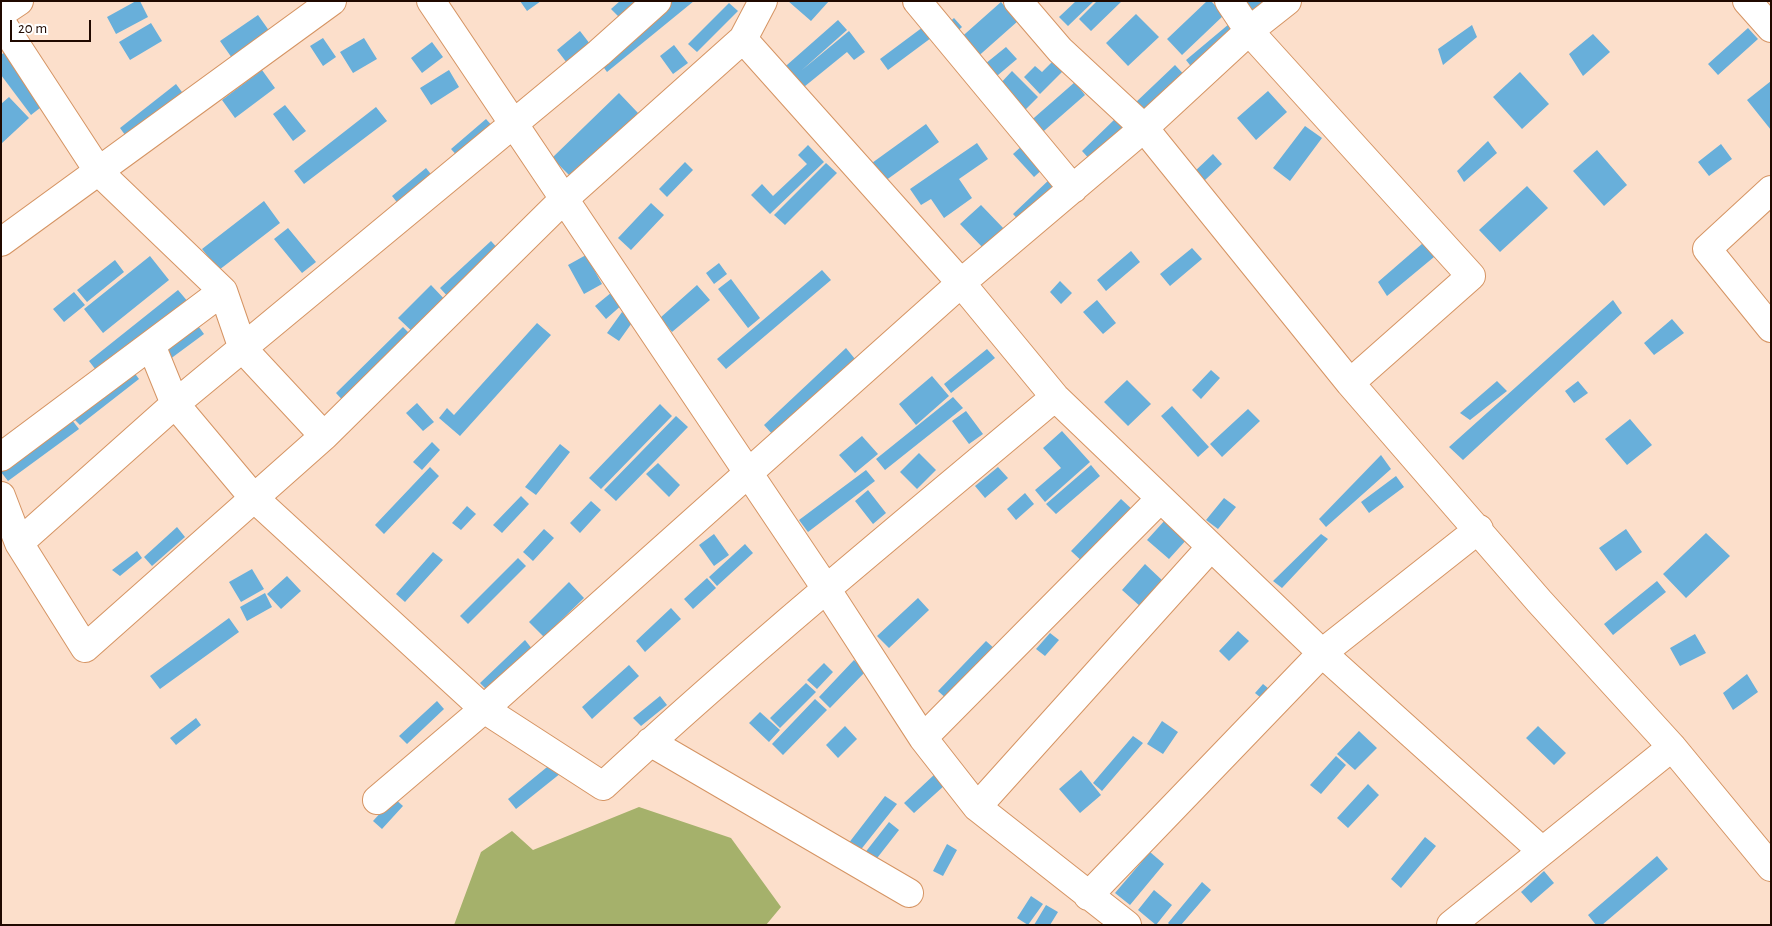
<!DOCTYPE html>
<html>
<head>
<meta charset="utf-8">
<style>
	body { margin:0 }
	#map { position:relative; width:1772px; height:926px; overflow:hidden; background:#fcdfcb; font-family:"Alegreya Sans",sans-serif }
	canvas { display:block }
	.frame { position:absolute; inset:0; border:2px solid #200900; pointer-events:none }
	.scale { position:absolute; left:10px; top:20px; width:81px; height:22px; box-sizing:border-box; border:2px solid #200900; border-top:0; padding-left:6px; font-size:15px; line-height:18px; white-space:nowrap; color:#200900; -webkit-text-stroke:4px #fff; paint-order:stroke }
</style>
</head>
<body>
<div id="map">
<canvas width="1772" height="926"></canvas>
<div class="frame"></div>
<div class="scale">20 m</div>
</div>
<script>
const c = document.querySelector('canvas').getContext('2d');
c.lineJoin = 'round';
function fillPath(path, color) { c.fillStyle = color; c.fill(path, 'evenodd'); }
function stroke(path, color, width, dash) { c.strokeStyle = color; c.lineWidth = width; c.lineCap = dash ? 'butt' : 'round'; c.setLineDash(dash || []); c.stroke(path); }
fillPath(new Path2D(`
	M639,807L731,838L781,907L766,925H454L481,852L512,831L533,850Z`), '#a5b16b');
fillPath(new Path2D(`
	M136,1H140L148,17L116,34L107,17Z
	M520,1H541L527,11Z
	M620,1H645L623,21L611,9Z
	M673,1H694L607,72L599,61Z
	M788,1H829L811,21Z
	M1076,1H1094L1068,26L1059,17Z
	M1097,1H1122L1091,31L1079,19Z
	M1207,1H1211L1224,15L1182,55L1167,39Z
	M1247,1H1275L1251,18L1242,5Z
	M1001,2L1018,21L974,60L957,41Z
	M729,3L738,11L697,52L688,44Z
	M1136,14L1159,37L1128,66L1106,43Z
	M258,15L270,32L232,58L220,41Z
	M954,18L962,27L951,37L943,28Z
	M838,20L847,30L802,70L849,31L865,52L854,60L847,52L799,91L779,72Z
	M151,23L162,41L130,60L119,42Z
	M1229,24L1237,33L1193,69L1186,60Z
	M1472,25L1477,37L1443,65L1438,49Z
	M923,27L931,38L888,70L880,59Z
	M1748,28L1758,39L1718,75L1708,64Z
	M580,31L590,44L567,63L557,50Z
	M1593,34L1610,52L1583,76L1569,54Z
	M323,38L336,57L323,66L310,46Z
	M364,38L377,59L353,73L340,52Z
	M432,42L443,57L422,73L411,58Z
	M674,45L688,63L673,74L660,56Z
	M1006,47L1017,59L991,81L980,68Z
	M6,51L45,104L31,115L1,75V55Z
	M1053,61L1063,71L1040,94L1024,77L1035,66L1042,72Z
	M1175,65L1192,83L1152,122L1134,104Z
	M262,70L275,88L235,118L222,100Z
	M449,70L459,87L431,105L420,88Z
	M1012,71L1038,97L1024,111L998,86Z
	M1520,72L1549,104L1522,129L1493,97Z
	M1771,81V130L1747,100Z
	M1075,82L1085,95L1037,137L1027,124Z
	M176,84L185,96L128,139L120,128Z
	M1268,91L1287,112L1256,140L1237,118Z
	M619,93L638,113L572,178L552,158Z
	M9,97L29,118L1,144V104Z
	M285,105L306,131L293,141L273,114Z
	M376,107L387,121L304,184L294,171Z
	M1116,118L1128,130L1094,164L1082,151Z
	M486,119L495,129L460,159L451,149Z
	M926,124L939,142L878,186L865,168Z
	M1305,126L1322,138L1290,181L1273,168Z
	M1488,141L1497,153L1464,182L1457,171Z
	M977,143L988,159L959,179L972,198L944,218L931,199L921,205L910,189Z
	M1024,144L1045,167L1034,177L1013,154Z
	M1721,144L1732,159L1709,176L1698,162Z
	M808,145L824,162L770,214L751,195L762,184L773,196L807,164L798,155Z
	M1597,150L1627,185L1604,206L1573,171Z
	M1213,154L1222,164L1204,181L1194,172Z
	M685,162L693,170L667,197L659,189Z
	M826,163L837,173L785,225L774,215Z
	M426,168L434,178L400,206L392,196Z
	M1052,177L1063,188L1023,225L1013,214Z
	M1527,186L1548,208L1500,252L1479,230Z
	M264,201L280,223L219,270L202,249Z
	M651,203L664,215L631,250L618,238Z
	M981,205L1006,231L985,250L960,224Z
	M288,228L316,262L302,273L274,239Z
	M491,241L501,252L450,299L440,288Z
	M1423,243L1434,257L1387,296L1378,282Z
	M1192,248L1202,259L1170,286L1160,274Z
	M1131,251L1140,262L1106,291L1097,280Z
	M586,255L602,284L584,294L568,265Z
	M150,256L169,280L103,333L84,309Z
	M115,260L124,272L87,302L77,290Z
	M719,263L727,274L714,284L706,273Z
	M822,270L831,280L726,369L717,359Z
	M731,279L760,318L748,328L718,289Z
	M1060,281L1072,293L1061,304L1050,292Z
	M431,285L448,303L416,335L398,318Z
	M697,285L710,300L672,332L660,318Z
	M178,290L189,303L99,374L89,361Z
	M74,292L85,305L64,322L53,309Z
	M612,292L623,304L606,319L595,306Z
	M1097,300L1116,323L1103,334L1083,312Z
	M1613,300L1622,313L1463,460L1449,447Z
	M622,312L634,320L619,341L607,333Z
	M1672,319L1684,333L1654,355L1644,343Z
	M196,323L204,334L158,368L150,357Z
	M537,323L551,335L460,436L439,418L447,408L454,415Z
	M403,327L415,339L347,405L336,393Z
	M846,348L855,359L773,435L764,425Z
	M987,349L995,358L951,393L944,384Z
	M1211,370L1220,378L1201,399L1192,390Z
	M133,371L139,379L80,425L73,418Z
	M932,376L949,396L916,425L899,404Z
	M1127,380L1151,404L1128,426L1104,402Z
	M1497,381L1507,391L1470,420L1460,413Z
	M1578,381L1588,393L1574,403L1565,391Z
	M953,397L963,408L885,470L876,459Z
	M417,403L434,422L423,431L406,413Z
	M660,404L672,416L601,489L589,478Z
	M1172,406L1209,447L1198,457L1161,416Z
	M1248,409L1260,421L1222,457L1210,444Z
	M966,411L983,434L969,444L952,421Z
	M676,416L688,427L616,501L604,490Z
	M1630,419L1652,445L1627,465L1605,439Z
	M72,420L79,429L8,481L1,472Z
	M1062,431L1090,462L1045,502L1035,490L1061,468L1043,448Z
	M862,436L878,454L855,473L839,455Z
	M432,442L440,450L422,470L413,462Z
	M560,444L570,452L536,495L525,487Z
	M919,453L936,470L917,489L900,472Z
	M1381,455L1391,469L1326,527L1319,519Z
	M658,463L680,485L669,497L646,474Z
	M1091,465L1100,476L1056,514L1046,504Z
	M430,467L439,476L384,534L375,525Z
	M998,467L1008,478L985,498L975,486Z
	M866,470L875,481L808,532L799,520Z
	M1396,476L1404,487L1369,513L1361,502Z
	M868,490L886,513L873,524L855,501Z
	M1025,493L1034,504L1016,520L1007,509Z
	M521,496L529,504L502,533L493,525Z
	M1224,498L1236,507L1218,529L1206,520Z
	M1121,499L1134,511L1085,564L1071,551Z
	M591,501L601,510L580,533L570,523Z
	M467,506L476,514L461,530L452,523Z
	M1166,519L1188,538L1169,559L1147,540Z
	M177,527L185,537L152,566L144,557Z
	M544,529L554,538L533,561L523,552Z
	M1626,529L1642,552L1616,571L1599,548Z
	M1706,533L1730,556L1686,598L1663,574Z
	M714,534L729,555L714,566L699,545Z
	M1321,534L1328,539L1282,588L1273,581Z
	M745,544L753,553L717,586L709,577Z
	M137,551L142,558L120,576L112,570Z
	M433,552L443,560L405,602L396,594Z
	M518,558L526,566L468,624L460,616Z
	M1145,564L1164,582L1141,607L1122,590Z
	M252,569L264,589L241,602L229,582Z
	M287,576L301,591L281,609L267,594Z
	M707,578L716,588L693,609L684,599Z
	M1657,581L1666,592L1613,635L1604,624Z
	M569,582L584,598L544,637L529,622Z
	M265,593L272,607L247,621L240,607Z
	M918,598L929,610L889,648L877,636Z
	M671,608L681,619L645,652L636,641Z
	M229,618L239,632L160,689L150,676Z
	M1238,631L1249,641L1229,661L1219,651Z
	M1050,633L1059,640L1045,656L1036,649Z
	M1695,634L1706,653L1680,666L1670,648Z
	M525,640L533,650L489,692L480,683Z
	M986,641L996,650L948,700L938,691Z
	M854,660L866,671L830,708L819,697Z
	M824,663L833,672L817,689L807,680Z
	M629,665L639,676L592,719L582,707Z
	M1747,674L1758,692L1733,710L1723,693Z
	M806,683L816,692L780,728L770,718Z
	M1263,684L1274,693L1266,702L1255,693Z
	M660,696L667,705L641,726L633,718Z
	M815,699L827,710L783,755L772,744Z
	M437,701L444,709L407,744L399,736Z
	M760,712L780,730L769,742L749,723Z
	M196,718L201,725L176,745L170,738Z
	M1162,721L1178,732L1163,754L1147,744Z
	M845,726L857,739L838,758L826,745Z
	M1538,726L1566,753L1554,765L1526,738Z
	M1359,731L1377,748L1355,770L1337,754Z
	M1133,736L1143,743L1102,791L1093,783Z
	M1336,756L1346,765L1321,794L1310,785Z
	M552,763L561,773L516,809L508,799Z
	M1081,770L1101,795L1080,813L1059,789Z
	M935,774L945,785L914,813L904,803Z
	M1368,784L1379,795L1348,828L1337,818Z
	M885,796L897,804L859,852L848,844Z
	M394,798L403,806L382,829L373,821Z
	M889,822L899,830L874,862L864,854Z
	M1425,837L1436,846L1401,888L1391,879Z
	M947,844L957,850L943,876L933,871Z
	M1150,852L1164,864L1130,905L1115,893Z
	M1657,856L1668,869L1602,925H1596L1588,915Z
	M1544,871L1554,883L1531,903L1521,892Z
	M1202,882L1211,890L1181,925H1170L1168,923Z
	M1154,890L1172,905L1156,925L1138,910Z
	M1031,896L1043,904L1028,925L1017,918Z
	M1046,905L1058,912L1050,925H1034Z`), '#68afda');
const minor = new Path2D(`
	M431,1L827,590L923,738L977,807L1127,925
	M917,1L1073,189
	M1018,1L1060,50L1144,128L1350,383L1539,601L1672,747L1771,867
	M1229,1L1249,31L1471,276L1350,383
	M1747,1L1771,28
	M1,13L19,1
	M1,22L99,172L223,291L243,349L324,436
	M743,39L961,283L1055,397L1322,653L1542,851
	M1771,190L1707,249L1771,328
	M1,242L332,1
	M151,345L175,404L253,497L484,709L603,786C748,651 903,525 1055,397
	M1,457L223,291
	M1,496L19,543L85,648L324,436L565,198L743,39L763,1
	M19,543L175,404L599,53L657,1
	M923,738L1160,499
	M650,742L909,893
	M377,800L484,709L961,283L1144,128L1249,31L1287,1
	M977,807L1210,548
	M1088,896L1322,653L1479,529
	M1451,925L1672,747`);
stroke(minor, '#d59463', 30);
stroke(minor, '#fff', 28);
</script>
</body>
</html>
